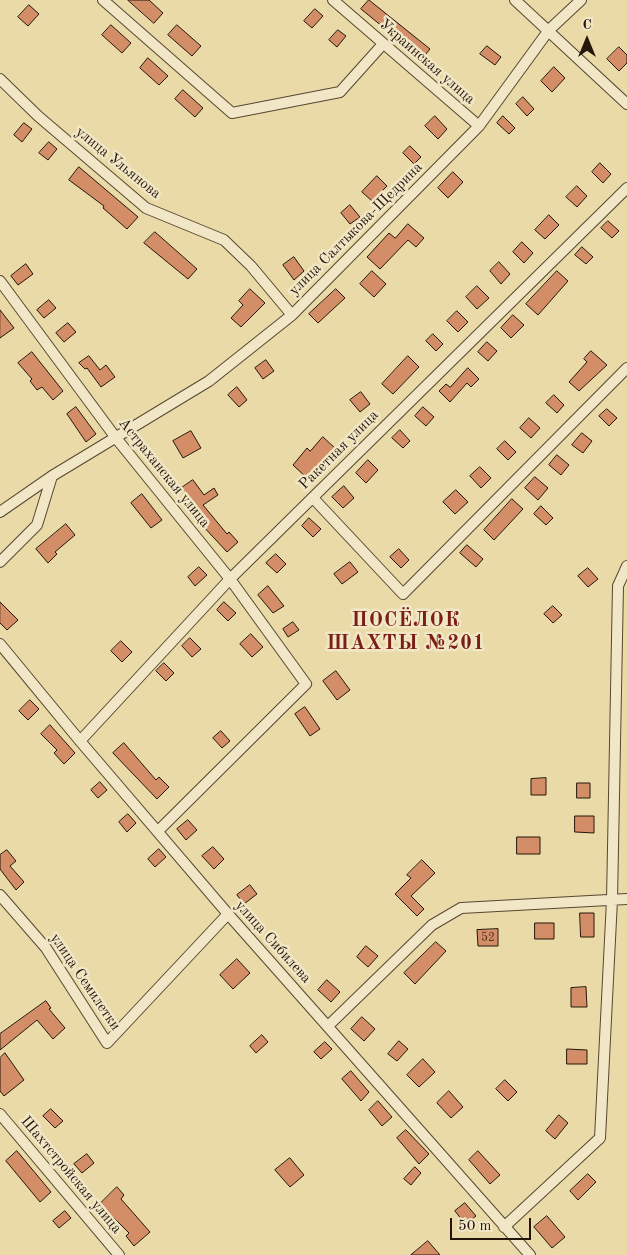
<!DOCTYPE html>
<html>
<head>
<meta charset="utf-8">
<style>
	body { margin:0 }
	#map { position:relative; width:627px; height:1255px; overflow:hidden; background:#eadaa7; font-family:"Old Standard TT",serif }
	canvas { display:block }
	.north { position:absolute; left:562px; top:15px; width:50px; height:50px; -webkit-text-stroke:4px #f1e7c6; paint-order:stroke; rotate:0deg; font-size:14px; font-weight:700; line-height:20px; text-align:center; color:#24160b }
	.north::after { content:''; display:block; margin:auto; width:18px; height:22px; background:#24160b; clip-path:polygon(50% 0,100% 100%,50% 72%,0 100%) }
	.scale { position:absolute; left:450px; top:1218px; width:81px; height:22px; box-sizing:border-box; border:2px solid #24160b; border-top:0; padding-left:6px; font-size:15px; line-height:18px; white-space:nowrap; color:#24160b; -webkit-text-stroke:4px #f1e7c6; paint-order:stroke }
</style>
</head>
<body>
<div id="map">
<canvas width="627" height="1255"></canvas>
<div class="north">С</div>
<div class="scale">50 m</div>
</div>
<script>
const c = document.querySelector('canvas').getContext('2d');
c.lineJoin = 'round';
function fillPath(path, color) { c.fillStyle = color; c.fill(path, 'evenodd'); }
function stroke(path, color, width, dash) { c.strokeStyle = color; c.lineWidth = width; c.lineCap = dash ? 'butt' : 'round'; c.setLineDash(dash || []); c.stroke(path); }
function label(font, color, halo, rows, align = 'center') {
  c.font = font + ' "Old Standard TT",serif'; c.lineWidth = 5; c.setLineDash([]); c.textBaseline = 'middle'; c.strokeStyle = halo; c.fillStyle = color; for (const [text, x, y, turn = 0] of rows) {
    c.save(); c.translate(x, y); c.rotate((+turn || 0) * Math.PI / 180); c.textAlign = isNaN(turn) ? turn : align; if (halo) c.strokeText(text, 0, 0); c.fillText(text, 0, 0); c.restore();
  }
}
const building = new Path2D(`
	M128,0H149L163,13L154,23Z
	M369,0L430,49L421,60L408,51L410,49L361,9Z
	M29,5L39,14L28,26L18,17Z
	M315,9L323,16L312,28L304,21Z
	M111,25L131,43L122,53L102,35Z
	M177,25L201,46L192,56L168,35Z
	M338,30L346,36L337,47L329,40Z
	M487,46L501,57L495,65L480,54Z
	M619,47L627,55V63L619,71L607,59Z
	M148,58L168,76L159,85L140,68Z
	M554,67L565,78L552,92L541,81Z
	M183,90L203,108L195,117L175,99Z
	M523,97L534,109L527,116L516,104Z
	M435,116L447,129L438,139L425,126Z
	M503,116L515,128L509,134L497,123Z
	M24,123L32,129L22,142L14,135Z
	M49,142L57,149L48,160L39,153Z
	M410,146L421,157L414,164L403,153Z
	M600,163L611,174L603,183L592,172Z
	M79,167L138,217L127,229L103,208L104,206L69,180Z
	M453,172L463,182L448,198L438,188Z
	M377,176L387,186L372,201L362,192Z
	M577,186L587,196L577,207L566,197Z
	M350,205L360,217L350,224L341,213Z
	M549,215L559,225L545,239L535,230Z
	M608,221L619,231L612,238L601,228Z
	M408,224L424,238L416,247L408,240L380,269L367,257L389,233L395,238Z
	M155,232L197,269L188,279L144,243Z
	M522,242L533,253L524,263L513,252Z
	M582,247L593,257L586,264L575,255Z
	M294,257L304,271L294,280L283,265Z
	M499,262L510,274L501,284L490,271Z
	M26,264L33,274L18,285L11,276Z
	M372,271L386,284L374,297L360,284Z
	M557,271L568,281L538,315L526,304Z
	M477,286L489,298L477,309L466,297Z
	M250,289L265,303L241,327L231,318L243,305L239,301Z
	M336,289L345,298L318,323L309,314Z
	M49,300L56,308L44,318L37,310Z
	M0,310L14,328L0,338Z
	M457,311L468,322L458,332L447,321Z
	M513,315L524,325L511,338L501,328Z
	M68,323L76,332L64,342L56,333Z
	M433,334L443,344L436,351L426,341Z
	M487,342L497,351L488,361L478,352Z
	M591,351L607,365L579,391L569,382L587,362L584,359Z
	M32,352L63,391L53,400L42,387L37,390L30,381L32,379L18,363Z
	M89,356L100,370L106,365L115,377L101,387L87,368L85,369L79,363Z
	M408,356L419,367L393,394L382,384Z
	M266,360L274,371L263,379L255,368Z
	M468,368L479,379L471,387L467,383L450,402L439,391L446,384L450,387Z
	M237,387L247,400L239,407L228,395Z
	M361,392L370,404L360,412L350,400Z
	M554,395L564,405L557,413L546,403Z
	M76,407L96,434L86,442L67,414Z
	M423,407L434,417L426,426L415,416Z
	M607,409L617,418L609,426L599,416Z
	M529,418L540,428L531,438L520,428Z
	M400,430L410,441L403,448L392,438Z
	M191,431L201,448L183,458L173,441Z
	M582,433L592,441L583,453L572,445Z
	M323,437L336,449L308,479L293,465L307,448L310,451Z
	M505,441L516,452L508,460L497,449Z
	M557,455L569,465L561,475L549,465Z
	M368,460L378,470L366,483L356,473Z
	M480,467L491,478L481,488L470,476Z
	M535,477L548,488L538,500L525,488Z
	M193,480L204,495L214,488L218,495L203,505L227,534L229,532L238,542L227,552L201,524L203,523L180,489Z
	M344,486L354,498L343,508L332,497Z
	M456,490L468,502L455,514L443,502Z
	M142,494L162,520L151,528L131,503Z
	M512,499L523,509L494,540L484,530Z
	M541,506L553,518L546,525L534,514Z
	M309,518L321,529L313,537L302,526Z
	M66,524L75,535L55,552L57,554L48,563L36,549Z
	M467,545L483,559L476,567L460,553Z
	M399,549L409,560L401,568L390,557Z
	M276,554L286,564L277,573L266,563Z
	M350,562L358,572L342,584L334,574Z
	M199,567L207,575L195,586L188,577Z
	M588,568L598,579L588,587L578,576Z
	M268,586L284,606L273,613L258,595Z
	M0,602L18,620L7,630L0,623Z
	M224,602L236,613L228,621L217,610Z
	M553,606L562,615L553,623L544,614Z
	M293,622L299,630L288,637L283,629Z
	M251,634L263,647L252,657L240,644Z
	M190,638L201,649L192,657L182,646Z
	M121,641L132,652L122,662L111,651Z
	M164,663L174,673L166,681L156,671Z
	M336,671L350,690L337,700L323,681Z
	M30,700L39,709L28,720L19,711Z
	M305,707L320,729L310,736L295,714Z
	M50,725L75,753L64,764L54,753L57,750L41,734Z
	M221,731L230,741L222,748L213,738Z
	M124,743L156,780L159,777L169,787L157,799L113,753Z
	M546,778V795H531V779Z
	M100,782L107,790L98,798L91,790Z
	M577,783H590V798H577Z
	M128,814L136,823L127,832L119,822Z
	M575,816H594V833L575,832Z
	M188,820L197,830L186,840L177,829Z
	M517,837H540V854H517Z
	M213,847L224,859L214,869L202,856Z
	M159,849L166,857L155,867L148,859Z
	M7,850L16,861L10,866L24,882L16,890L0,869V855Z
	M422,860L435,873L411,896L424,909L417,916L395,894L411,878L407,875Z
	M250,885L257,894L244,904L237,895Z
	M580,913H594V937H581Z
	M535,923H554V939H535Z
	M498,929V946H478L477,930Z
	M436,942L446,951L415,984L404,973Z
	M366,946L378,956L368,967L357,957Z
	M237,959L250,973L233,989L220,975Z
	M327,980L340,992L331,1002L318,990Z
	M586,987L587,1007H571V988Z
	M46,1001L51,1008L49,1009L65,1028L53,1039L37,1020L0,1050V1034Z
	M362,1017L375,1029L364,1041L351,1029Z
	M262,1035L268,1042L256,1053L250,1046Z
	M399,1041L408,1049L397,1061L388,1054Z
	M325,1042L332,1049L321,1059L314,1052Z
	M567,1049L587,1050V1064H567Z
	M5,1053L24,1080L4,1096L0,1091V1058Z
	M423,1059L435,1072L419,1087L407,1075Z
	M351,1071L369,1092L361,1101L342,1079Z
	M505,1080L517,1092L508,1101L496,1089Z
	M449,1091L463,1107L451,1118L437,1103Z
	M378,1101L392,1117L382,1126L369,1110Z
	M51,1109L63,1121L55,1128L43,1116Z
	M559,1115L568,1123L555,1139L546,1131Z
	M406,1130L429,1154L419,1164L397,1138Z
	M17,1151L51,1192L40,1202L6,1161Z
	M478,1151L500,1175L490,1184L469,1160Z
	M87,1154L94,1163L82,1173L74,1164Z
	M290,1158L304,1175L290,1187L275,1170Z
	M415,1167L421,1173L411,1185L404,1179Z
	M588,1174L596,1182L578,1200L570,1191Z
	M117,1187L124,1195L121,1199L150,1232L134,1246L126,1236L129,1233L100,1204Z
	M465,1203L476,1216L465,1224L455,1211Z
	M65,1211L71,1218L59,1228L53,1221Z
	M547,1216L565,1237L552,1248L534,1227Z
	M428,1241L440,1255H411Z`);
fillPath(building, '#d38d67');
stroke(building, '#24160b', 1);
const minor = new Path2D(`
	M103,0L232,113L340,92L383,44
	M333,0L479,126
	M515,0L627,104
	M0,79L38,116L146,208L224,240L251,266L292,315
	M0,281L116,438L230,579L306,684L158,831
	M313,498L403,594L627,368
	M0,512L52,476
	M0,562L37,525L52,476L209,381L292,315L479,126L549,30L581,0
	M0,644L80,741L228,914L530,1255
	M80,741L230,579L627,188
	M0,895L46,948L107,1043L228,914
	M328,1026L432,925L461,908L627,899
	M0,1114L119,1255
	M504,1227L600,1138L612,900L618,586L627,566`);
stroke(minor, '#564732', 12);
stroke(minor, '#f1e7c6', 10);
label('12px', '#503422', null, [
	["52",488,938]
]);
label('15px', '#24160b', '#f1e7c6', [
	["Украинская улица",427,62,41],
	["улица Ульянова",118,163,39],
	["улица Салтыкова-Щедрина",356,229,-45],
	["Ракетная улица",339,450,-45],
	["Астраханская улица",164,473,51],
	["улица Сибилева",273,942,48],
	["улица Семилетки",85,982,56],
	["Шахтстройская улица",71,1175,50]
]);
c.letterSpacing = '1px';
label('bold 20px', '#7a1f14', '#f1e7c6', [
	["ПОСЁЛОК",406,621],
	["ШАХТЫ №201",406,644]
]);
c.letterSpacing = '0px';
</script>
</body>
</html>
